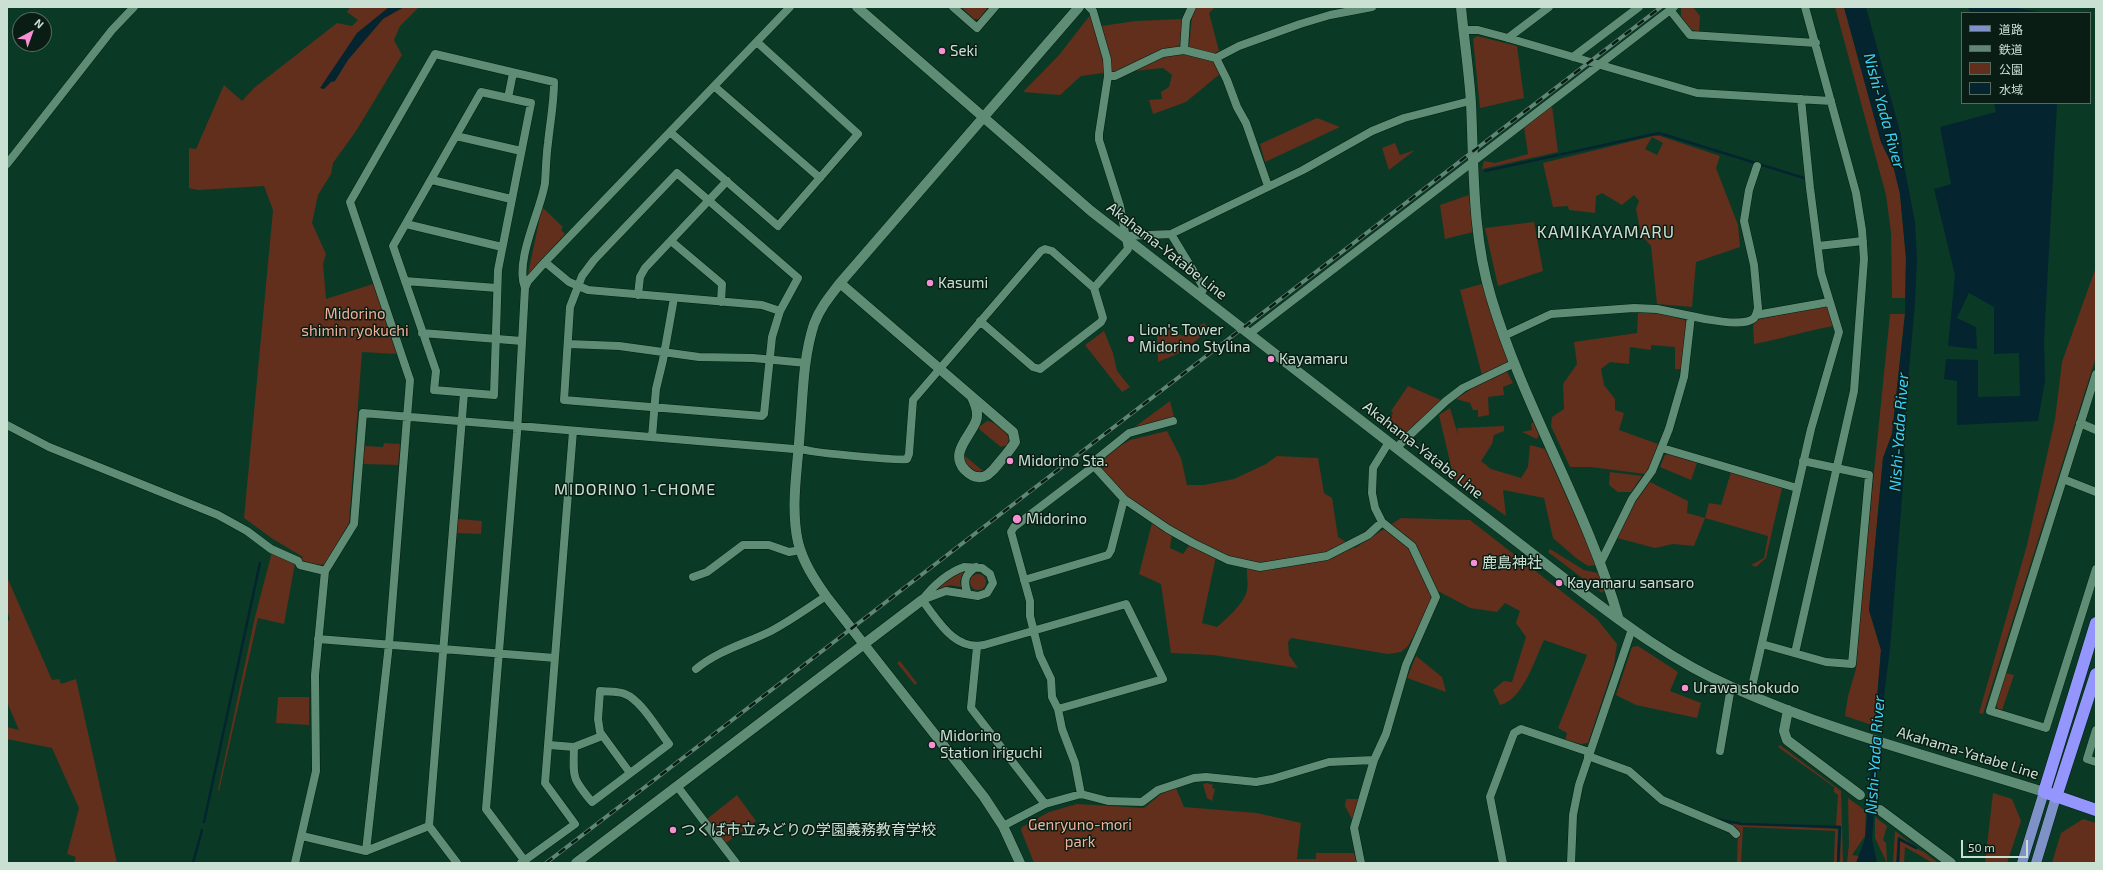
<!DOCTYPE html>
<html>
<head>
<meta charset="utf-8">
<style>
	body { margin:0 }
	#map { position:relative; width:2103px; height:870px; overflow:hidden; background:#0a3a26; font-family:"Exo 2","Noto Sans JP",sans-serif }
	canvas { display:block }
	.frame { position:absolute; inset:0; border:8px solid #c9e0d3; pointer-events:none }
	.legend { position:absolute; left:1961px; top:12px; width:130px; height:92px; box-sizing:border-box; background:#0a1d14; border:1px solid #566b60; margin:0; padding:5px 7px; list-style:none; font-size:12px; color:#c9e0d3 }
	.legend li { display:flex; align-items:center; gap:8px; height:20px }
	.legend b { width:20px; border:1px solid #566b60 }
	.north { position:absolute; left:12px; top:12px; width:40px; height:40px; box-sizing:border-box; background:#0a1d14; border:1px solid #566b60; border-radius:50%; rotate:41deg; font-size:11px; font-weight:700; line-height:16px; text-align:center; color:#c9e0d3 }
	.north::after { content:''; display:block; margin:auto; width:14px; height:18px; background:#f591d3; clip-path:polygon(50% 0,100% 100%,50% 72%,0 100%) }
	.scale { position:absolute; left:1961px; top:840px; width:67px; height:18px; box-sizing:border-box; border:2px solid #c9e0d3; border-top:0; padding-left:5px; font-size:12px; line-height:14px; white-space:nowrap; color:#c9e0d3; -webkit-text-stroke:3px #0a1d14; paint-order:stroke }
</style>
</head>
<body>
<div id="map">
<canvas width="2103" height="870"></canvas>
<div class="frame"></div>
<ul class="legend">
<li><b style="height:5px;background:#7f92c7"></b>道路</li>
<li><b style="height:5px;background:#618675"></b>鉄道</li>
<li><b style="height:11px;background:#612f1c"></b>公園</li>
<li><b style="height:11px;background:#04252f"></b>水域</li>
</ul>
<div class="north">N</div>
<div class="scale">50 m</div>
</div>
<script>
const c = document.querySelector('canvas').getContext('2d');
c.lineJoin = 'round';
function fillPath(path, color) { c.fillStyle = color; c.fill(path, 'evenodd'); }
function stroke(path, color, width, dash) { c.strokeStyle = color; c.lineWidth = width; c.lineCap = dash ? 'butt' : 'round'; c.setLineDash(dash || []); c.stroke(path); }
function label(font, color, halo, rows, align = 'center') {
  c.font = font + ' "Exo 2","Noto Sans JP",sans-serif'; c.lineWidth = 3; c.setLineDash([]); c.textBaseline = 'middle'; c.strokeStyle = halo; c.fillStyle = color; for (const [text, x, y, turn = 0] of rows) {
    c.save(); c.translate(x, y); c.rotate((+turn || 0) * Math.PI / 180); c.textAlign = isNaN(turn) ? turn : align; if (halo) c.strokeText(text, 0, 0); c.fillText(text, 0, 0); c.restore();
  }
}
fillPath(new Path2D(`
	M350,7H419L400,26L394,40L402,55L356,131L333,163L331,174L318,195L312,223L326,254L323,264L326,299L373,284L397,354L362,352L349,523L325,564C319,566 306,563 301,559L303,557L273,539L244,518L273,210L264,186L198,190L189,188V148L196,149L224,85L242,101L254,88L337,23L352,26L358,20L347,12Z
	M961,7H988L979,19H974Z
	M1196,7H1215L1209,13L1219,51L1215,53L1191,49L1189,47L1192,17Z
	M1693,7L1700,16L1699,31L1691,30L1681,16V7Z
	M1835,7H1844L1881,142L1894,169L1900,194L1906,258L1905,298H1892L1891,232L1886,195Z
	M1091,14L1106,62L1103,73L1081,76L1060,95L1023,92L1059,55Z
	M1183,19L1181,40L1179,46L1149,55L1112,73L1111,71L1101,26L1136,21Z
	M1477,36L1517,46L1524,98L1480,108L1473,39Z
	M1181,54L1214,62L1221,73L1186,102L1153,114L1149,100L1162,99L1161,92L1169,87L1172,75L1163,68L1133,71L1163,57Z
	M1552,106L1558,152L1482,169L1484,161L1495,163L1528,154L1524,127Z
	M1317,118L1340,127L1265,162L1260,144Z
	M1653,136H1660L1720,156L1716,168L1738,225L1740,247L1696,262L1692,307L1657,304L1651,246L1641,234L1636,209L1639,201L1634,195L1622,205L1602,193L1596,196L1595,213L1569,210L1568,206L1553,207L1543,163ZM1652,137L1663,143L1657,155L1645,149Z
	M1395,143L1400,155L1415,150L1389,170L1382,148Z
	M1469,195L1473,232L1445,239L1440,205Z
	M542,207L563,227L561,230L565,234L528,274Z
	M1534,222L1543,271L1498,286L1485,228Z
	M2096,267V357L1983,714L1979,713L2027,545L2055,419L2062,362Z
	M1482,284L1509,360L1508,363L1482,375L1460,290Z
	M1825,306L1827,307L1833,326C1806,331 1781,339 1754,344L1753,323L1760,319Z
	M1638,313H1659L1685,320L1687,324L1682,369H1675V347L1651,345V350L1630,347L1629,364L1610,362L1601,369L1604,385L1615,399V410L1624,413L1619,430L1658,444L1653,460L1645,474L1591,467H1570L1551,426L1552,417L1564,409L1563,384L1577,364L1574,342L1637,333Z
	M1890,314H1905L1892,434L1883,458L1869,610L1881,650L1875,726L1845,716L1848,696L1856,669L1860,611Z
	M1204,323L1210,329L1182,352L1158,362L1157,335L1172,329L1182,336Z
	M1104,331L1113,353L1117,371L1130,387L1122,392L1085,345Z
	M1506,370L1513,383L1503,387L1504,395L1488,397L1489,415L1478,417V410H1473L1470,403L1456,399L1474,387Z
	M1408,386L1441,400L1402,437L1391,430L1394,426L1388,421L1393,413L1391,411Z
	M1170,401L1174,417L1132,429Z
	M1450,408L1458,435L1457,428L1504,426V431L1494,435L1492,444L1481,461L1491,469L1521,478L1528,467L1530,445L1545,449L1597,565L1588,566L1576,558L1553,538L1544,498L1503,490L1506,516L1454,479L1439,415Z
	M987,421C996,422 1006,430 1009,439L1007,445L1001,447L980,430L979,427Z
	M1533,422L1539,435L1537,439L1522,432L1532,430L1531,424Z
	M1167,431L1181,458L1187,485H1204L1234,479L1266,464L1277,456L1318,458L1324,493L1332,498L1338,537L1355,548L1401,518L1470,520L1597,619L1617,644L1614,665L1588,743L1581,744L1565,740L1567,733L1558,728L1587,655L1544,640C1535,659 1523,700 1500,705L1493,690L1504,681L1512,682L1526,637L1516,623L1520,611L1505,603L1497,612L1470,608L1438,591L1408,646L1401,652L1388,654L1291,638L1288,642L1289,655L1298,668L1213,655L1171,653L1161,584L1139,574L1152,523L1172,535L1170,548L1183,554L1190,544L1216,556L1202,623L1217,627C1226,619 1245,603 1247,590C1249,581 1245,573 1248,562C1205,549 1161,527 1127,496C1117,487 1109,476 1100,466L1101,458L1130,440Z
	M384,443L400,444L398,465L363,464L364,446L383,447Z
	M1668,454L1697,463L1691,480L1660,467L1665,455Z
	M963,456H965L983,471C973,476 964,465 963,456Z
	M1610,472L1642,476L1631,492H1618L1609,485Z
	M1731,472L1782,488L1766,558L1756,567L1751,565L1764,558L1768,536L1705,518L1694,546L1673,544L1655,548L1617,538L1636,501L1650,482L1688,501L1687,513L1705,518L1709,503L1721,505Z
	M458,519L482,521L481,534L457,533Z
	M1550,549L1584,570L1598,573L1604,590L1602,593L1548,552Z
	M272,552L295,563L284,624L258,618L219,791L218,790L255,617Z
	M964,571L960,581L961,587L950,585L936,591L934,589L952,575Z
	M970 582a8 8 0 1 1 16 0a8 8 0 1 1-16 0Z
	M7,577L52,680L59,679L61,684L76,679L117,863H74L76,857L67,854L79,808L52,748L7,739V727L19,730L7,702V622L10,619L7,611Z
	M1638,646L1678,672L1670,691L1701,703L1697,718L1636,705L1616,695L1632,647Z
	M1416,656L1442,677L1446,692L1407,678Z
	M900,661L917,683L915,685L897,663Z
	M2006,673L2014,675L2002,710L1998,709L1996,705Z
	M278,697H309V725L276,723Z
	M1780,745L1841,791L1843,863H1840L1841,827L1836,825L1838,795L1834,792V787L1778,747Z
	M1207,783L1213,785L1212,788L1215,789L1212,801L1207,798L1203,784Z
	M1176,788L1184,807L1257,813L1301,823L1297,859H1316V853H1354L1357,863H1034L1021,830L1022,827L1049,812L1077,804L1144,808L1161,794Z
	M1993,793L2012,799L2021,821L2007,863H1985Z
	M737,795L756,821L726,843L707,819Z
	M1848,798L1866,811L1865,836L1852,855L1859,856L1856,863H1847L1849,844Z
	M1346,799H1360L1353,821L1345,806Z
	M1875,817L1887,826L1883,840L1886,843L1887,863L1875,838Z
	M2083,819L2096,823V863H2052L2061,833Z
	M1732,823L1838,829L1837,863H1834L1835,831L1743,827L1741,863H1737L1738,830Z
	M1895,831L1913,845L1898,836L1896,863H1893Z
	M1900,841L1924,852L1938,863H1933L1905,847L1904,863H1899Z`), '#612f1c');
fillPath(new Path2D(`
	M389,7H404L383,19L348,60L335,81L331,82L324,89L320,88L357,33Z
	M1844,7H1866L1901,135L1904,165L1915,222L1917,258L1915,303L1903,437L1905,460L1890,649L1880,728L1872,839L1877,863H1856L1865,839L1881,650L1869,610L1883,458L1892,434L1905,314L1906,258L1900,194L1894,169L1881,142Z
	M1968,7H2011L2046,13H1970Z
	M1994,103H2057L2044,342L2045,381L2038,421L1957,425V381L1944,379L1946,359L1978,360V397L2020,396L2019,353L1994,354V307L1969,293L1957,318L1976,327L1977,349L1948,346L1955,275L1934,189L1951,184L1940,127L1996,112Z`), '#04252f');
fillPath(new Path2D(`
	M1872,727L1882,730L1880,753L1870,750Z
	M1867,793L1877,801L1876,816L1865,808Z`), '#0a3a26');
stroke(new Path2D(`
	M1485,171L1659,133L1804,178
	M1716,819L1742,824L1840,827L1838,863
	M204,822L260,563
	M193,863L202,830
	M1898,863L1899,839L1916,848`), '#04252f', 2.5);
const street = new Path2D(`
	M953,7L977,28L995,7
	M1089,7L1093,11L1107,59L1108,76L1099,134V140L1120,206L1128,249L1094,288
	M1670,10L1690,35L1816,43
	M1464,30H1478L1508,38L1697,93L1831,101
	M1508,38L1549,7
	M1184,50L1186,20L1192,7
	M1573,57L1639,7
	M1216,58L1227,80L1237,107L1246,123L1268,186
	M1108,76H1115L1163,53L1184,50L1216,58L1239,46L1300,24L1330,15L1372,7
	M714,86L820,178
	M481,92L531,103L498,270L494,395L434,390L436,371L393,246Z
	M508,98L513,73
	M670,132L778,226L858,134L757,42
	M456,136L521,151
	M7,164L112,30L134,7
	M677,173L798,278L780,311L772,337L764,414L762,416L564,400L570,307L582,276L594,260Z
	M432,180L511,199
	M406,224L502,247
	M1171,234L1202,285L1203,290L1199,295
	M1127,236L1171,234L1303,170L1372,131L1404,118L1470,101
	M671,241L722,284L721,302
	M1818,246L1863,241
	M545,262L569,282L588,290L762,305L780,311
	M405,281L497,288
	M638,295L640,277L645,268L727,181
	M1756,315L1829,302
	M1691,316C1703,319 1742,327 1753,319C1756,317 1757,312 1758,308L1754,265L1744,221L1749,190L1757,166
	M422,333L522,341
	M1249,334L1674,7
	M1504,336L1551,314L1634,308L1657,309L1691,316L1684,377L1669,429L1652,471L1632,499L1601,562
	M568,344L619,346L699,357L753,358L806,363
	M2096,374L1990,711L2046,728L2096,569
	M1173,421L1129,433L1093,462L1094,466L1124,499L1168,529L1193,543L1228,560L1260,567L1327,556L1368,535L1382,522
	M2080,423L2096,430
	M7,425L49,447L218,515L247,531L271,549L298,561L300,565L325,571L354,524L363,413L806,450C816,453 902,461 907,459L909,454L913,400L1041,251L1045,249L1052,251L1094,288L1103,318L1101,322L1040,369L1033,367L980,321
	M652,437L656,389L663,360L674,298
	M1396,448L1446,401L1463,388L1515,363
	M1662,448L1797,488
	M2063,479L2096,492
	M964,567L982,568L990,574L993,583L987,593L978,596L946,591L922,600C933,586 947,573 964,567Z
	M693,577L707,572L743,545H769L789,552L801,550
	M1024,580L1108,555L1111,550L1124,499
	M968,594C963,582 964,575 976,567
	M922,600C938,620 954,651 984,645L1126,604L1163,679L1058,709
	M318,639L555,658
	M1762,644L1826,662L1852,664L1869,475L1803,461
	M977,647L971,708L1045,804
	M1795,653L1854,391L1864,259L1862,230L1856,193L1805,7
	M696,669C719,650 745,644 771,631C790,621 808,608 826,596
	M1750,695L1811,429L1839,332L1821,273L1810,188L1801,99
	M2096,730L2087,759L2096,762
	M549,745L574,747L602,736
	M574,747C573,778 572,778 592,802L669,744C658,730 641,700 625,694C618,691 608,692 600,691L598,719L600,732L630,773
	M1720,751L1731,687
	M1588,756L1629,771L1662,800L1731,829L1736,834
	M677,786L736,863
	M1081,794L1075,763L1062,729L1058,709L1052,697L1051,679L1040,656L1030,616V601L1011,532L1014,527L1094,466
	M1003,826L1045,804L1081,794L1108,801L1142,802L1158,790L1194,778L1206,777L1256,782L1272,779L1329,762L1374,760
	M302,836L366,851L429,826
	M366,851L389,644L410,380L350,202L435,54L554,82C554,103 550,123 548,143C546,157 546,170 545,183C541,210 514,261 525,288
	M524,860L486,809L517,433L525,288L528,281L545,262L790,7
	M295,863L316,771L315,675L325,571
	M457,863L429,826L464,393
	M521,863L575,824L545,783L573,431
	M1361,863L1354,828L1374,760L1386,734L1406,665L1436,597L1412,546L1382,522L1375,508L1372,493L1373,468L1389,442
	M1503,863L1490,797L1514,733L1521,729L1589,752
	M1571,863L1573,815L1579,785L1632,629`);
const secondary = new Path2D(`
	M857,7L1091,211L1574,586C1624,624 1674,662 1732,687C1831,732 1940,759 2044,792
	M1461,7C1464,39 1469,71 1471,103C1474,168 1472,234 1491,297C1524,408 1587,508 1619,620
	M840,283L1013,432L1015,442C1009,452 1001,460 994,469C989,474 985,478 978,477C973,477 969,474 965,470C949,453 970,437 976,421C979,412 975,404 972,397
	M1788,710L1784,731L1787,740L1860,795
	M1880,810L1951,863
	M576,863L922,600
	M1020,863L1003,826L984,797L826,596C814,579 803,562 798,542C790,505 798,467 800,429C803,394 803,358 814,324C820,308 830,296 840,283L1079,7`);
const primary = new Path2D(`
	M2022,863L2044,792
	M2036,863L2056,797`);
const highway = new Path2D(`
	M2096,623L2044,792L2096,810
	M2056,797L2096,674`);
stroke(street, '#001f11', 9);
stroke(secondary, '#001f11', 11);
stroke(primary, '#001f11', 11);
stroke(highway, '#001f11', 13);
stroke(street, '#5f8c74', 8);
stroke(secondary, '#5f8c74', 10);
stroke(primary, '#7f92c7', 10);
stroke(highway, '#9496fe', 12);
const rail = new Path2D(`
	M546,863L1661,7`);
stroke(rail, '#618675', 4);
stroke(rail, '#0a1d14', 2.5, [8]);
for (const [x, y, r, color] of [
	[942,51,4,"#f591d3"],
	[930,283,4,"#f591d3"],
	[1131,339,4,"#f591d3"],
	[1271,359,4,"#f591d3"],
	[1010,461,4,"#f591d3"],
	[1017,519,5,"#f591d3"],
	[1474,563,4,"#f591d3"],
	[1559,583,4,"#f591d3"],
	[1685,688,4,"#f591d3"],
	[932,745,4,"#f591d3"],
	[673,830,4,"#f591d3"]
]) { const dot = new Path2D(); dot.arc(x, y, r, 0, 2 * Math.PI); c.fillStyle = color; c.fill(dot); stroke(dot, '#0a1d14', 1.5); }
label('15px', '#c9e0d3', '#0a1d14', [
	["Seki",950,51],
	["Kasumi",938,283],
	["Lion's Tower",1139,330],
	["Midorino Stylina",1139,347],
	["Kayamaru",1279,359],
	["Midorino Sta.",1018,461],
	["Midorino",1026,519],
	["鹿島神社",1482,563],
	["Kayamaru sansaro",1567,583],
	["Urawa shokudo",1693,688],
	["Midorino",940,736],
	["Station iriguchi",940,753],
	["つくば市立みどりの学園義務教育学校",681,830]
], 'left');
label('15px', '#c9e0d3', '#0a1d14', [
	["Akahama-Yatabe Line",1167,251,38],
	["Akahama-Yatabe Line",1423,450,38],
	["Akahama-Yatabe Line",1968,753,17]
]);
label('15px', '#f2b39c', '#0a1d14', [
	["Midorino",355,314],
	["shimin ryokuchi",355,331],
	["Genryuno-mori",1080,825],
	["park",1080,842]
]);
label('italic 16px', '#3bd2fb', '#0a1d14', [
	["Nishi-Yada River",1884,111,75],
	["Nishi-Yada River",1899,432,-86],
	["Nishi-Yada River",1875,755,-86]
]);
c.letterSpacing = '1px';
label('16px', '#c9e0d3', '#0a1d14', [
	["MIDORINO 1-CHOME",635,490]
]);
c.letterSpacing = '0px';
c.letterSpacing = '1px';
label('17px', '#c9e0d3', '#0a1d14', [
	["KAMIKAYAMARU",1606,232]
]);
c.letterSpacing = '0px';
</script>
</body>
</html>
